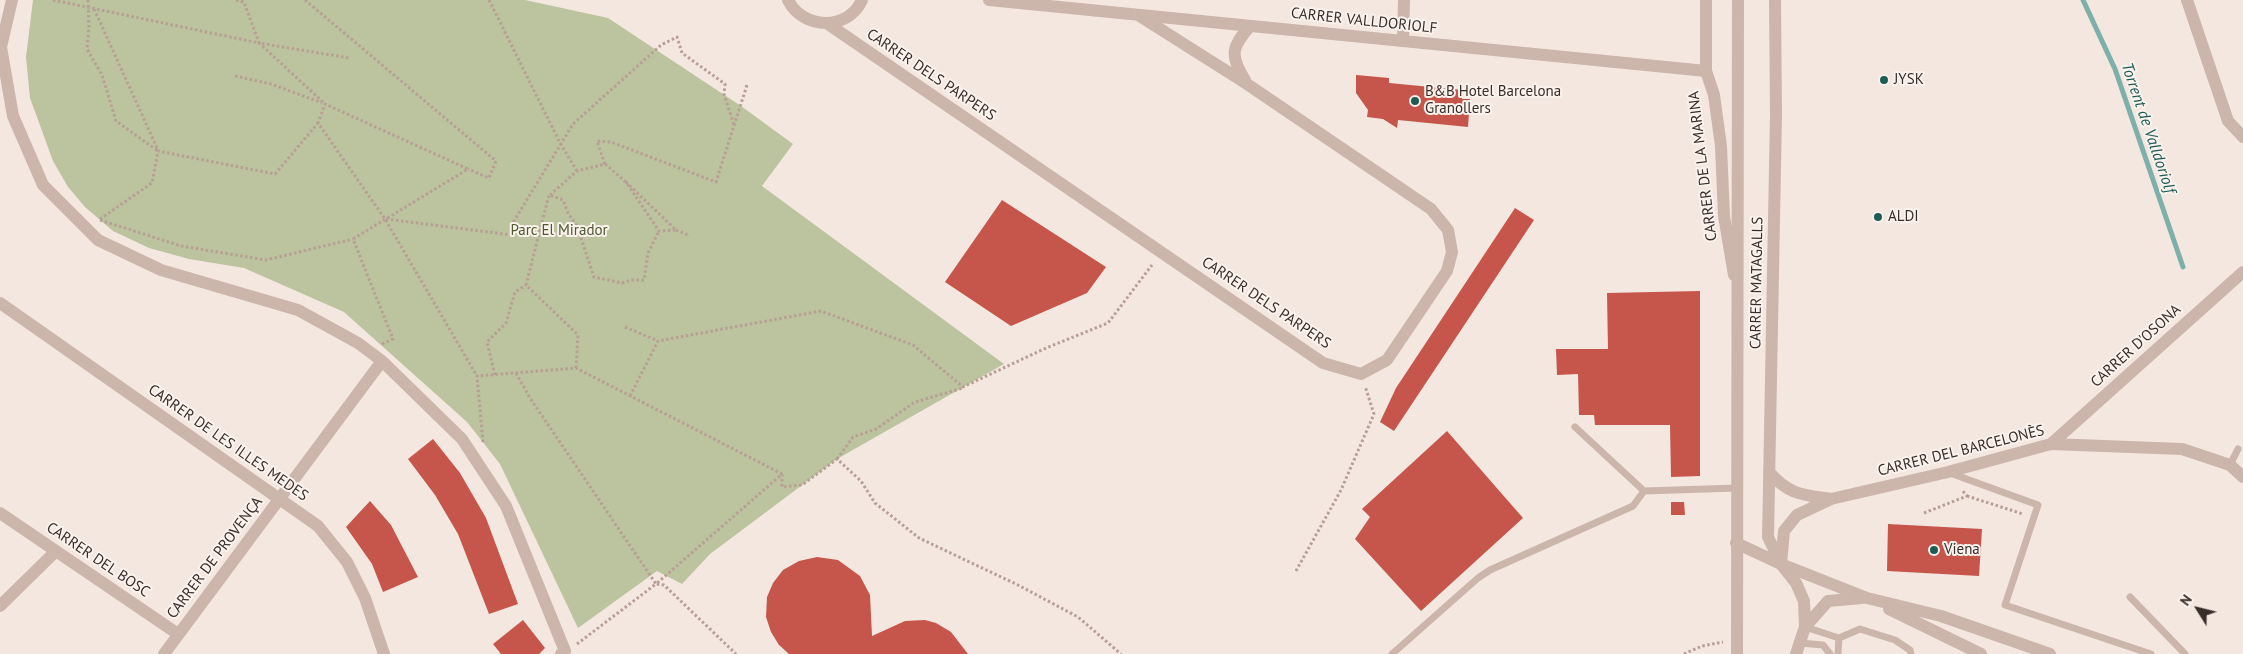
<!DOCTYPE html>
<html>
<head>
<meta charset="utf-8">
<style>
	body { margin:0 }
	#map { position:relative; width:2243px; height:654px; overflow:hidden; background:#f3e7e0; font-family:"PT Sans",sans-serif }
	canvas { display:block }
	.north { position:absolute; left:2173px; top:584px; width:50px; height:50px; -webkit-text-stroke:4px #faf2ec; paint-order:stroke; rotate:306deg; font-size:14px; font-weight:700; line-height:20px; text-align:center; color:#392d2a }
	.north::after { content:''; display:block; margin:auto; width:18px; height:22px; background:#392d2a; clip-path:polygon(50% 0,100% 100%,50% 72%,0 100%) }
</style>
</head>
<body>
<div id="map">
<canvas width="2243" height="654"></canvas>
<div class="north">N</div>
</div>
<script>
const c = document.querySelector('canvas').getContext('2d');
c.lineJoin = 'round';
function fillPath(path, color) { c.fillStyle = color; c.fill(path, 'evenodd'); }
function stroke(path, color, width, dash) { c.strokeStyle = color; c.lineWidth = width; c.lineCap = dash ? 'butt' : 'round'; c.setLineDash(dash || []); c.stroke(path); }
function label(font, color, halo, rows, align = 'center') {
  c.font = font + ' "PT Sans",sans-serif'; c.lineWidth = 4; c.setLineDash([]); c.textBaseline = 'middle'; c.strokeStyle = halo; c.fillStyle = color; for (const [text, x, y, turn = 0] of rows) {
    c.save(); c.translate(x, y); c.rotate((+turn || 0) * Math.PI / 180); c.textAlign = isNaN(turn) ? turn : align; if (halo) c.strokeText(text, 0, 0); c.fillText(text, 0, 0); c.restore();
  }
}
fillPath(new Path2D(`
	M33,0H525L608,18L741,106L793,144L762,186L1004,364L837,459L710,554L682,584L657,571L578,628L500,464L467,422L344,312L244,268L189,259L149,248L113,231L85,207L68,187L53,161L30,98L26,57Z`), '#bcc39f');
stroke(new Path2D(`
	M2083,0L2115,69L2183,267`), '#7eb0ab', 5);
fillPath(new Path2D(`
	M1356,75L1389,78V83L1463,90L1462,99H1470L1468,127L1398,120L1397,128L1383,119L1367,117L1368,110L1356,93Z
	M1002,200L1106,267L1087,293L1011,326L945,282Z
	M1515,208L1534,220L1394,431L1380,422L1396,388Z
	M1700,291V476L1671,477L1670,425H1595L1594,415H1579L1578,374L1557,375L1556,349H1608L1607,293Z
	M1447,431L1523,518L1421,611L1355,539L1370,517L1362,509Z
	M433,439L460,473L486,518L518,604L489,614L458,534L435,495L408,459Z
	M370,501L391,525L418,577L383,592L372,564L346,527Z
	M1671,502H1684L1685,515H1671Z
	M1888,524L1982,529L1979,576L1887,571Z
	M817,557L838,560L860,576L870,595L872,636L905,621L925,620L936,623L951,632L968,654H789L779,645L771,632L766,617L767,597L773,583L783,570L799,561Z
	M523,620L545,648L539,654H501L493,644Z`), '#c6564b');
stroke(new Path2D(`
	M53,0L259,43L325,104
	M88,0L89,26L87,49L102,75L116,121L158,151
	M236,0L244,2L259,43L349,58
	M305,0L496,161L489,178L468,169
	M489,0L560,143L577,171
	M94,9L158,150
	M235,76L271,84L322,103
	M605,164L597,141L611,142L716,182L747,85
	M626,182L676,230L659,231Z
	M550,195L577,171L605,164L626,182
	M100,219L152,183L158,151L275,174L318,123
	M386,219L512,235L514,221L573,124L661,45L677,37L682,53L725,84L724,94L734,125
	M100,220L181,246L266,260L353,239
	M676,230L690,236
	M625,327L658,341
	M382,344L393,339L353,239L468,169L325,104L318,123L385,219L477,376
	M576,368L578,335L526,285L549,195L563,200L568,213L577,226L594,277L622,283L631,280H644L648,253L659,231
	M516,373L530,398L656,584L781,475
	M495,375L487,342L506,323L515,292L526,285
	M630,396L658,341L821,311L913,345L963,387L1046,348L1108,323L1152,265
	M483,442L477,376L576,368L782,474
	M837,459L853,437L876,429L915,402L963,388
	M782,474V487L802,485L837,459L861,481L875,503L919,538L1018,585L1078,617L1121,654
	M1967,496L2023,514
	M1924,513L1967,496L1962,490
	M1296,571L1341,490L1374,414L1365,386
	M577,644L656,584L664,585L736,654
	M1684,654L1702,646L1723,642`), '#b89f95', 3, [2.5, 2.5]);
stroke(new Path2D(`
	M1575,427L1644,491L1737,488
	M2230,465L2238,449
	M1950,473L2038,505L2005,605L2151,654
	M2130,597L2185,654
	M1805,627L1839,638L1860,629L1895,640L1910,650L1911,654
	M1800,643L1823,645L1830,654
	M1392,654L1478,578L1490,570L1633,506L1644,491
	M1838,654L1839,638`), '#ccb5ab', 7);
stroke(new Path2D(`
	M12,0L1,47L13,116L43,185L98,240L161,270L298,310L358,343L382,361L462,439L506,506L565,651L561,654
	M788,0C803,30 848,31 862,0
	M989,0L1706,71
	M1706,0V71L1714,95L1721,146L1724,216L1734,275
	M1775,0L1776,114L1768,537L1781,564L1796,583L1804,601L1805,627L1796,654
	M2187,0L2228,121L2243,137
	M828,24L1323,363L1361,374L1387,360L1447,271L1452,252L1448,230L1431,209L1247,84L1138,15
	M1403,41L1404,0
	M1245,80C1229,55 1232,47 1250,26
	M0,303L318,526L347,562L365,598L384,654
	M2051,444L2243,272
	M1769,472C1789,495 1803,495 1831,499
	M0,513L178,634
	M1736,543L1781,564L1867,598L1941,616L2050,654
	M1781,564L1784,531L1797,515L1831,499L1948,472L2051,444L2182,449L2230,465L2243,477
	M0,606L56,551
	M1889,609L1981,654
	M1805,627L1828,601L1862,598
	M164,654L382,361`), '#ccb5ab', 12);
stroke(new Path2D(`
	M1737,654L1738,0`), '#ccb5ab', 12);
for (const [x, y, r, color] of [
	[1884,80,5,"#1f5b56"],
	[1415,101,5,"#1f5b56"],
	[1878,217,5,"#1f5b56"],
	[1934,550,5,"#1f5b56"]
]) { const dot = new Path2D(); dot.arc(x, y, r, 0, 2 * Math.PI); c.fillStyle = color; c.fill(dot); stroke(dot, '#faf2ec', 2); }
label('15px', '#392d2a', '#faf2ec', [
	["CARRER VALLDORIOLF",1364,21,6],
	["CARRER DELS PARPERS",931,75,34],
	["CARRER DE LA MARINA",1703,166,-97],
	["CARRER MATAGALLS",1757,283,-89],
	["CARRER DELS PARPERS",1266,303,34],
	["CARRER D'OSONA",2136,346,-42],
	["CARRER DE LES ILLES MEDES",228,443,35],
	["CARRER DEL BARCELONÈS",1961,451,-14],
	["CARRER DE PROVENÇA",215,558,-53],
	["CARRER DEL BOSC",98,560,34]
]);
label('15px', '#392d2a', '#faf2ec', [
	["JYSK",1894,80],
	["B&B Hotel Barcelona",1425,92],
	["Granollers",1425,109],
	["ALDI",1888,217],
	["Viena",1944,550]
], 'left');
label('15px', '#4f582e', '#faf2ec', [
	["Parc El Mirador",559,231]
]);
label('italic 16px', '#1f5b56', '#faf2ec', [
	["Torrent de Valldoriolf",2148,128,71]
]);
</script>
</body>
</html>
